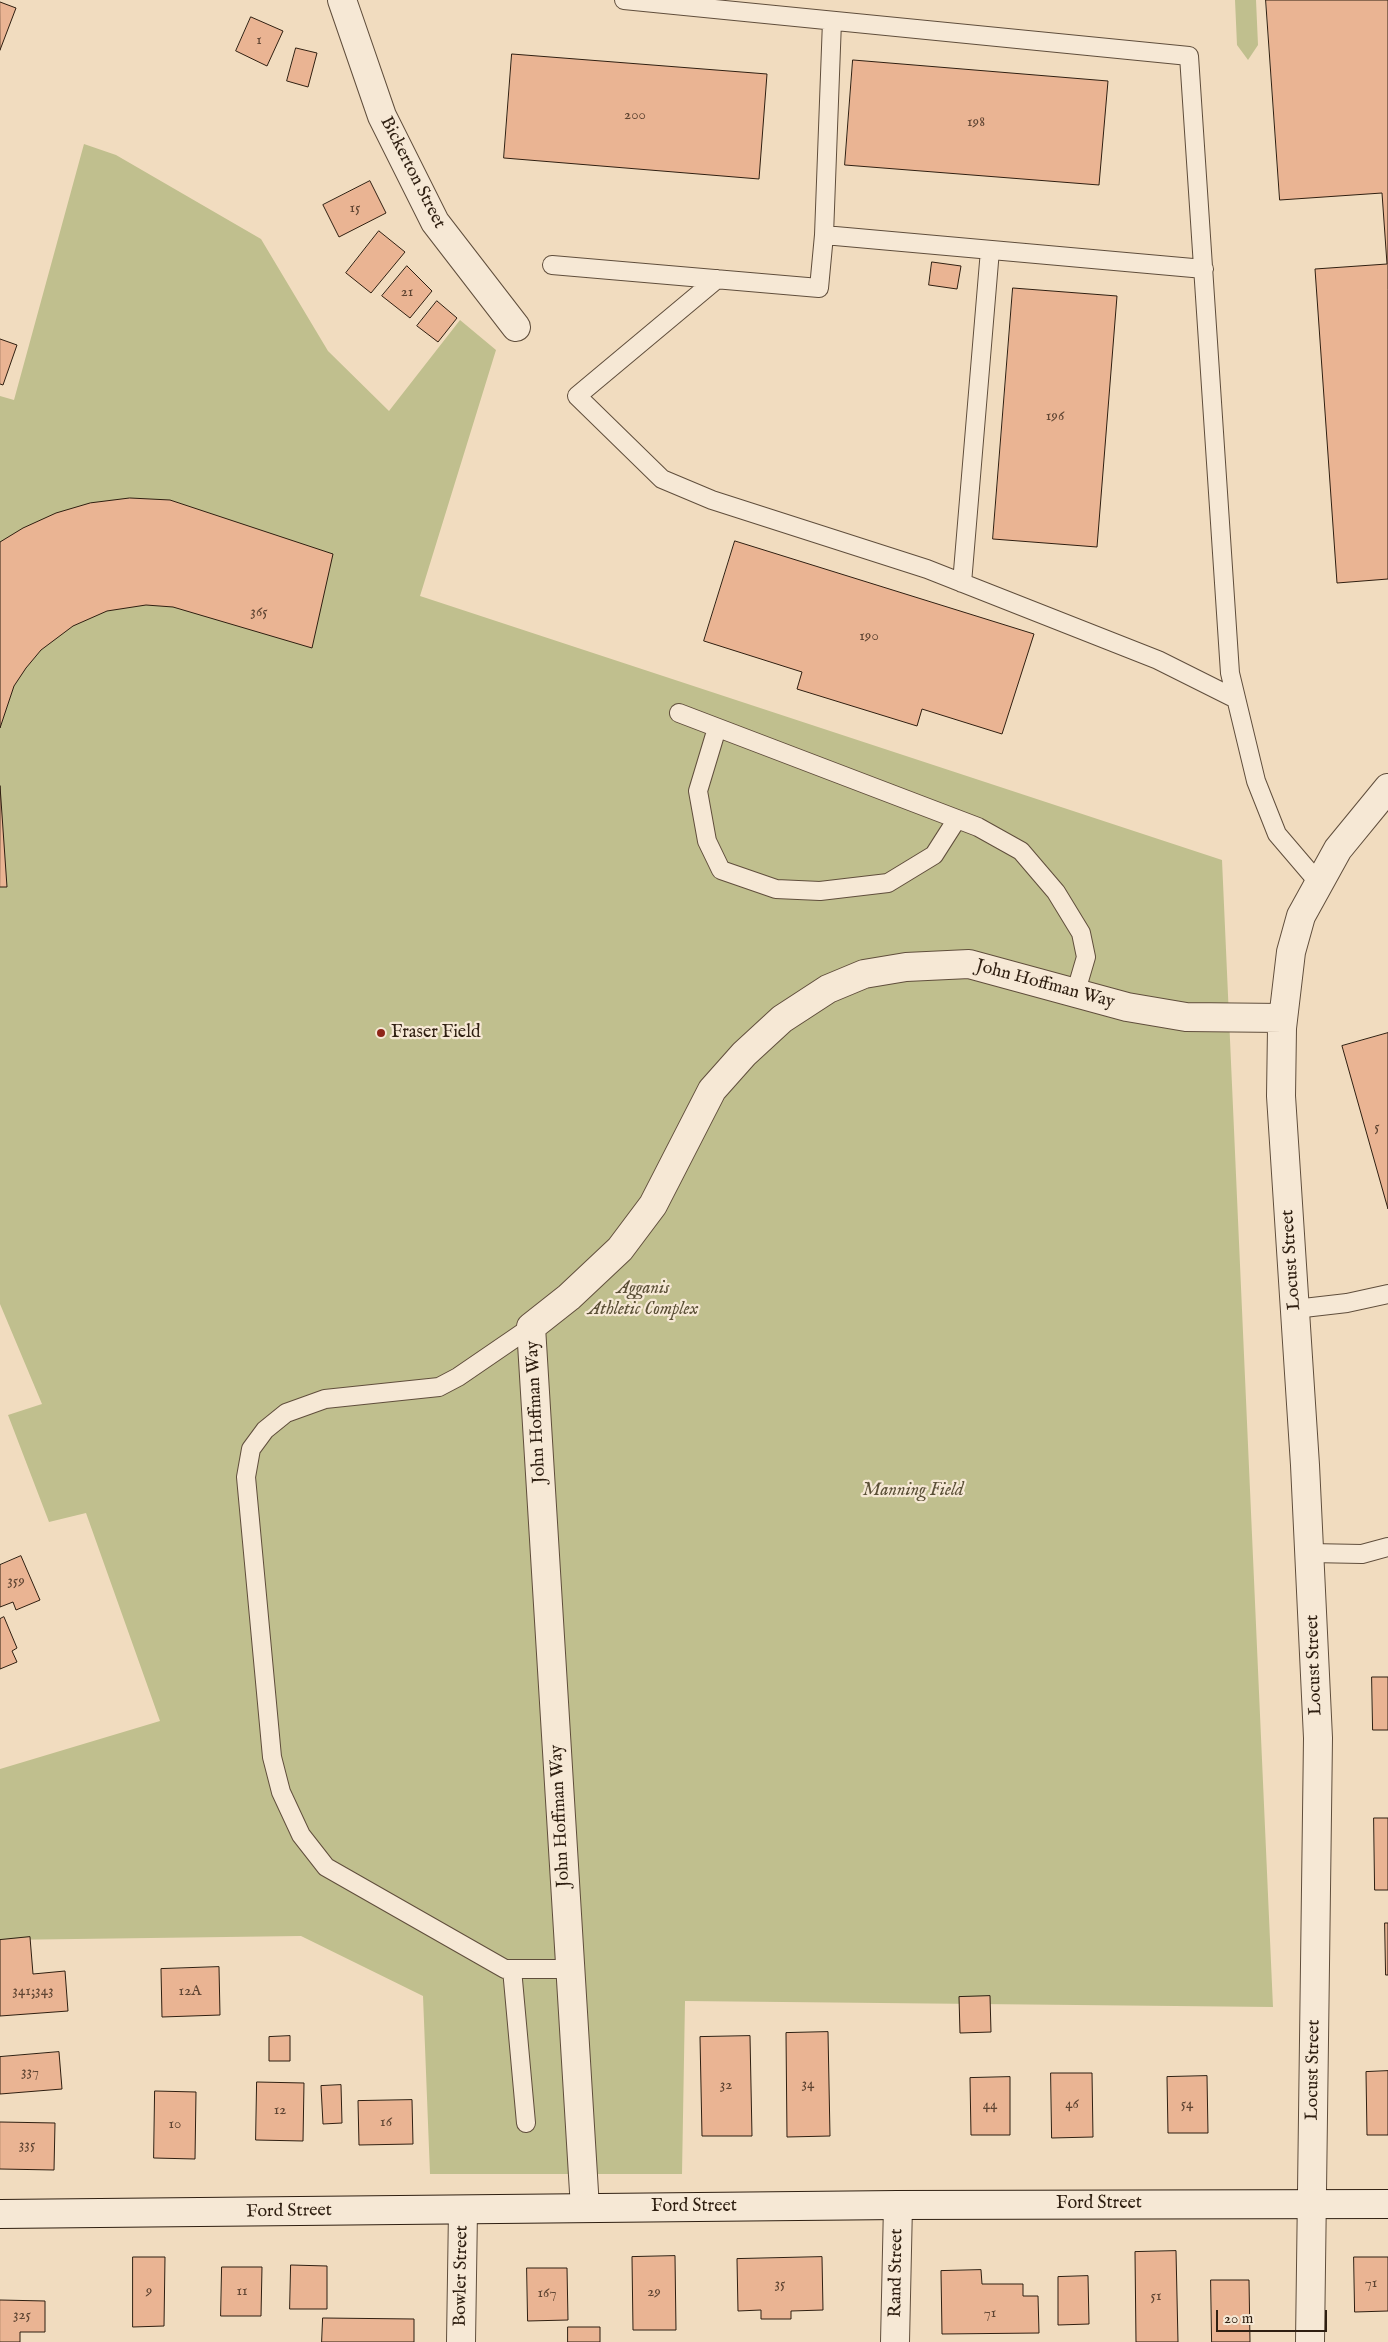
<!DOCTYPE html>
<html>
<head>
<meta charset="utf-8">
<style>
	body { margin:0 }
	#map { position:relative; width:1388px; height:2342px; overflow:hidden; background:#f1dcbf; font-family:"IM FELL English",serif }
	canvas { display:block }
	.scale { position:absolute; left:1216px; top:2310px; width:111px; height:22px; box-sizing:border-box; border:2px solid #2f1f11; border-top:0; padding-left:6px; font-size:15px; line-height:18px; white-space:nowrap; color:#2f1f11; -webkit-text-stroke:4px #f6e8d5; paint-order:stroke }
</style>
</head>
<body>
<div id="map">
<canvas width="1388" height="2342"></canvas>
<div class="scale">20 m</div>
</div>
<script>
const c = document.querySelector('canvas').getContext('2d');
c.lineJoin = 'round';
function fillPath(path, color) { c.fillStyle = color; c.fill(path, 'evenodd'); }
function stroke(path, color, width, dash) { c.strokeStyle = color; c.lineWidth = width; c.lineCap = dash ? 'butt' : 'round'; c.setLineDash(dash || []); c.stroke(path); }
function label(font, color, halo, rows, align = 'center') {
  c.font = font + ' "IM FELL English",serif'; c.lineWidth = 4.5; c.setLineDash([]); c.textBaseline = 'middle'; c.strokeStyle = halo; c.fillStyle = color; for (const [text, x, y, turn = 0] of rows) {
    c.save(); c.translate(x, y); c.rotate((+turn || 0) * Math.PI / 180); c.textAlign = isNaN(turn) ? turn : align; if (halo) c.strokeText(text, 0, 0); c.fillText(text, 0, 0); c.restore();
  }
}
fillPath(new Path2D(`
	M1235,0H1256L1258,45L1248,60L1237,45Z
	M84,144L116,155L261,239L328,351L389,411L460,320L496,350L420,596L1222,860L1273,2007L685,2001L682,2174H430L423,1996L301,1936L0,1940V1769L160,1721L86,1513L49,1522L8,1415L42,1404L0,1304V396L14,400Z`), '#c0bf8e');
const building = new Path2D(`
	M1266,0H1388V579L1337,583L1315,269L1387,264L1382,193L1280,200Z
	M0,2L16,8L0,50Z
	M251,17L283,31L267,66L236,51Z
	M296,48L317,53L308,87L287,81Z
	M512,54L767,74L759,179L504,158Z
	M853,60L1108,81L1099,185L845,165Z
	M370,181L386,213L339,237L323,205Z
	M379,231L405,252L371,293L346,273Z
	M932,262L961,266L957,289L929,285Z
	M407,266L432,291L410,318L382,296Z
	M1013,288L1117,296L1097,547L993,539Z
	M437,301L457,318L438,342L417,326Z
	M0,339L17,345L3,385L0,384Z
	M130,498L170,500L333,554L312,648L173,607L146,605L107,611L73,626L41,650L26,668L14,686L0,728V542L23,528L56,513L90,503Z
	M735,541L1034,634L1002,734L922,709L917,726L797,689L802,672L704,641Z
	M0,786L7,887H0Z
	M1388,1033V1209L1342,1046Z
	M21,1556L40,1600L16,1610L13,1602L0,1607V1565Z
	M4,1617L17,1648L12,1651L17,1662L0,1669V1619Z
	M1372,1677H1388V1730H1373Z
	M1374,1818H1388V1890H1375Z
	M1385,1923H1388V1975H1386Z
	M30,1937L33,1974L65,1971L68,2011L0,2016V1940Z
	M219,1967L220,2015L162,2017L161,1969Z
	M990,1996L991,2032L960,2033L959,1997Z
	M828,2032L830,2136L787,2137L786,2033Z
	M290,2036V2061H269V2037Z
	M750,2036L752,2136H702L700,2037Z
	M59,2052L62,2089L0,2094V2057Z
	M1388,2071V2135H1367L1366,2072Z
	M1051,2073H1092L1093,2137L1052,2138Z
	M1207,2076L1208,2133H1168L1167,2077Z
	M1010,2077V2135H971L970,2078Z
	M257,2082L304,2083L303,2141L256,2140Z
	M341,2085L342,2123L323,2124L321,2086Z
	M155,2091L196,2092L195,2159L154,2158Z
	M412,2100L413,2144L359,2145L358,2101Z
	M0,2122L55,2123L54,2170L0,2169Z
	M1176,2251L1178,2342H1136L1135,2252Z
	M675,2256L676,2330H633L632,2257Z
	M133,2257H165L164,2326L133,2327Z
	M822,2257L823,2310L791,2311V2319H761V2310L738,2311L737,2259Z
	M1354,2257H1388V2311L1355,2312Z
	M291,2265L327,2266V2309H290Z
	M222,2267H262L261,2316H221Z
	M527,2268H567L568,2320L528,2321Z
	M981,2270L982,2284H1023V2296H1038L1039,2333L942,2334L941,2271Z
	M1088,2276L1089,2324L1058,2325V2277Z
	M1211,2280H1249L1250,2342H1212Z
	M0,2300L45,2301V2332H20V2342H0Z
	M323,2318L414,2319V2342H322Z
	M568,2327H600V2342H568Z`);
fillPath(building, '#eab493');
stroke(building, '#2f1f11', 1);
const lane = new Path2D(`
	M624,0L1189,56L1230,673L1256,781L1277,834L1318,882
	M824,235L832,21
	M552,265L819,288L824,235L1204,269
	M717,279L577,396L662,479L712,500L927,569L1158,660L1236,699
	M962,583L990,250
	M679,713L978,827L1021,851L1056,892L1081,933L1086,957L1076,991
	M717,728L698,791L707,841L721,870L776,889L820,891L888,883L934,855L957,819
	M1295,1309L1347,1303L1388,1294
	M531,1327L458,1377L439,1387L325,1399L286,1413L265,1430L251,1449L246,1477L272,1757L281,1792L301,1835L326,1867L505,1969H570
	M1310,1553L1362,1554L1388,1547
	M512,1969L526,2123`);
const street = new Path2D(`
	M342,0L382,116L435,222L516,327
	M585,2208L531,1327L569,1297L620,1249L653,1205L712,1090L744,1054L782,1019L828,989L864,974L906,967L969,964L1127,1007L1186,1017L1283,1018
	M461,2342L463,2210
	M895,2342L898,2205
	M1310,2342L1318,1738L1305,1465L1281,1096L1282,1028L1291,952L1301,916L1338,849L1388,788`);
const secondary = new Path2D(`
	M0,2214L898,2205L1388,2204`);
stroke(lane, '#604e3c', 20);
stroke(street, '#604e3c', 30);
stroke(secondary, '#2f1f11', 30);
stroke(lane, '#f6e8d5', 18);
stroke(street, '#f6e8d5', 28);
stroke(secondary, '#f6e8d5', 28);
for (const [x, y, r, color] of [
	[381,1033,5,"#8f2418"]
]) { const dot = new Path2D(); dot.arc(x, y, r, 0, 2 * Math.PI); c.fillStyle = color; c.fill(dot); stroke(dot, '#f6e8d5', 2); }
label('15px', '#5e4432', null, [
	["1",259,41],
	["200",635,116],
	["198",976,123],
	["15",355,209],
	["21",407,293],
	["196",1055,417],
	["365",259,613],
	["190",869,637],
	["5",1377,1128],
	["359",16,1582],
	["341;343",33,1992],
	["12A",190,1992],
	["337",30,2073],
	["34",808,2085],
	["32",726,2086],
	["46",1072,2105],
	["54",1187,2105],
	["44",990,2106],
	["12",280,2111],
	["16",386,2123],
	["10",175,2125],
	["335",27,2146],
	["71",1371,2284],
	["35",780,2285],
	["9",149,2292],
	["11",242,2292],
	["29",654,2293],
	["167",547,2294],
	["51",1156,2297],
	["71",990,2314],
	["325",22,2316]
]);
label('18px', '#2f1f11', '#f6e8d5', [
	["Bickerton Street",412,173,63],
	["John Hoffman Way",1045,985,15],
	["Locust Street",1292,1260,-94],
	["John Hoffman Way",537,1412,-93],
	["Locust Street",1315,1665,-92],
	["John Hoffman Way",561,1816,-93],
	["Locust Street",1314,2070,-89],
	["Ford Street",1099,2204],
	["Ford Street",694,2207],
	["Ford Street",289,2212,-1],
	["Rand Street",897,2273,-89],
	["Bowler Street",462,2276,-89]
]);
label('18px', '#2f1f11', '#f6e8d5', [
	["Fraser Field",391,1033]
], 'left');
label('italic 18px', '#5a4f36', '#f6e8d5', [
	["Agganis",643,1289],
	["Athletic Complex",643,1310],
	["Manning Field",913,1491]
]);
</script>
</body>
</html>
